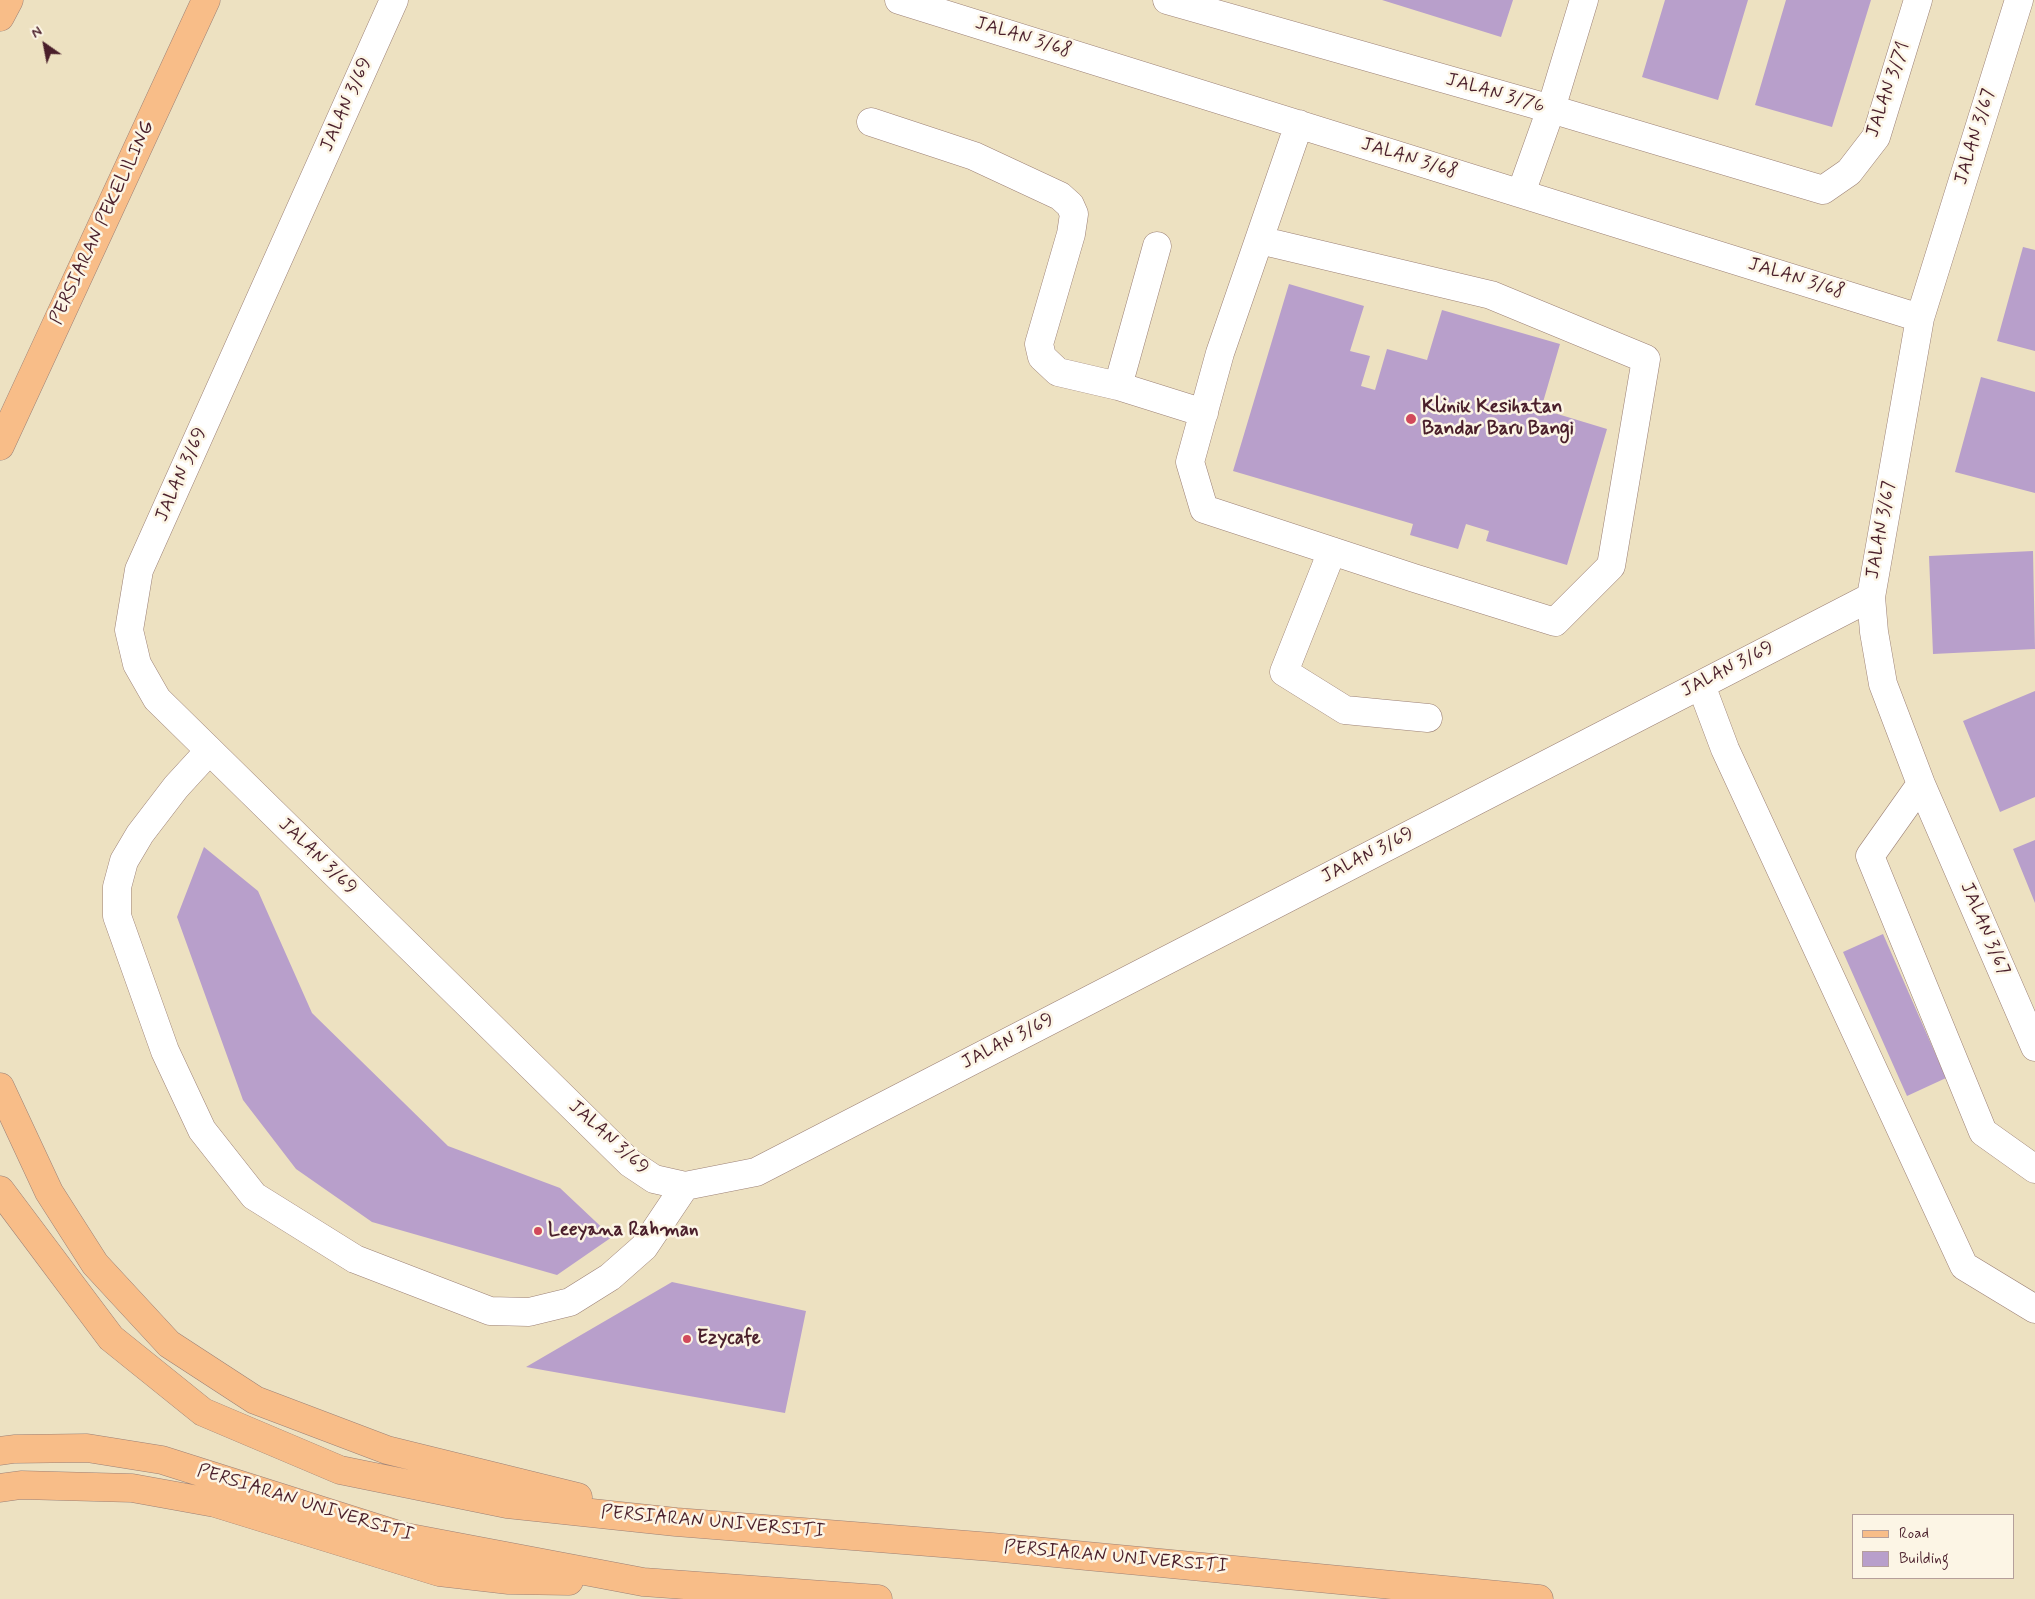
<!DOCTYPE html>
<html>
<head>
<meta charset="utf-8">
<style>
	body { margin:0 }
	#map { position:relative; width:2035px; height:1599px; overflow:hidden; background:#ede1c1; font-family:Mynerve,sans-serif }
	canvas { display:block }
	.legend { position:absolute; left:1852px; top:1514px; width:162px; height:65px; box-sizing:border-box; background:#fcf5e5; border:1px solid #b59f9b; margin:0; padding:6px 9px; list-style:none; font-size:15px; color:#4a1f2b }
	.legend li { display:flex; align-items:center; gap:10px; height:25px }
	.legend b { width:25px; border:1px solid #b59f9b }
	.north { position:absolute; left:20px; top:20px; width:50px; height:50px; -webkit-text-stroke:4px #fcf5e5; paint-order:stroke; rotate:327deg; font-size:14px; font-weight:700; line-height:20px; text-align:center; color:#4a1f2b }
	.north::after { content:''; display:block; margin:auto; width:18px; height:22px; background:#4a1f2b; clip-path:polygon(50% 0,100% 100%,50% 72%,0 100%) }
</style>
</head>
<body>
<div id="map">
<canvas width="2035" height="1599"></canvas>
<ul class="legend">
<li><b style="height:6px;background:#f8bd88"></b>Road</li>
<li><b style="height:14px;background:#b89fcb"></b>Building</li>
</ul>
<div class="north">N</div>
</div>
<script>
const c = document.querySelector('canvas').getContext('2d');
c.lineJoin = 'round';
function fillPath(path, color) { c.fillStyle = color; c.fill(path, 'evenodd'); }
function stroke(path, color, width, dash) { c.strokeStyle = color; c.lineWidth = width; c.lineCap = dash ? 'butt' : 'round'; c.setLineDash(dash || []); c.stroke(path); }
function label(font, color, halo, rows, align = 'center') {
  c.font = font + ' Mynerve,sans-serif'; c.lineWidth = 5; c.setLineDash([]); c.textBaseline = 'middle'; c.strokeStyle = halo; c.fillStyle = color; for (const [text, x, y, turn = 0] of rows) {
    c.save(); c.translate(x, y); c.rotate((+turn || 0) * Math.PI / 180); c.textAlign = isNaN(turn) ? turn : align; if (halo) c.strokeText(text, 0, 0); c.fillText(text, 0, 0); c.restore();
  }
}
fillPath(new Path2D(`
	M1382,0H1513L1501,37Z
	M1665,0H1748L1718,100L1642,77Z
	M1786,0H1871L1832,127L1755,105Z
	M2023,247L2035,250V351L1997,341Z
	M1289,284L1364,306L1350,351L1370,356L1361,386L1375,390L1387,349L1427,360L1442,310L1560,344L1541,409L1607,429L1567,565L1486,541L1489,531L1466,524L1458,549L1410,535L1413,524L1233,471Z
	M1981,377L2035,392V493L1955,472Z
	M2033,551L2035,649L1933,654L1929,556Z
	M2035,691V797L2000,812L1963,721Z
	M2035,840V903L2013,849Z
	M204,847L258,891L312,1013L448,1146L560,1188L612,1237L557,1275L372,1222L296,1169L243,1100L177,917Z
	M1883,934L1946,1078L1907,1096L1843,952Z
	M672,1282L806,1311L785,1413L526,1367Z`), '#b89fcb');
const minor = new Path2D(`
	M394,0L139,570L129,630L137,664L157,699L630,1163L654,1179L685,1186L756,1172L1871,597
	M899,0L1920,318
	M1167,0L1551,109L1823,190L1849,172L1876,137L1918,0
	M2019,0L1920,318L1871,597L1874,632L1883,684L1921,784L2035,1047
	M871,122L974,156L1060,196L1070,205L1074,214L1071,234L1039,344L1042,357L1058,372L1118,386L1204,413
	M1521,193L1551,109L1584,0
	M1259,240L1491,295L1646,359L1611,566L1555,622L1414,578L1204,509L1190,462L1220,353L1299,124
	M1118,386L1157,246
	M1332,551L1284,672L1345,710L1428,718
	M1701,685L1725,749L1964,1266L2035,1309
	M209,751L176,787L140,834L124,861L117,887V916L165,1051L202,1130L254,1196L355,1259L490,1311L529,1312L570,1302L610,1277L644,1247L685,1186
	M1921,784L1870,856L1983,1132L2035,1169`);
const major = new Path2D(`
	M0,17L9,0
	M0,446L206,0
	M0,1087L49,1192L95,1264L169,1344L255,1400L387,1450L578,1497
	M0,1190L111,1338L203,1412L340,1470L507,1504L676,1522L992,1547L1539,1599
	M0,1451L14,1449L87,1448L162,1460L405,1537L643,1582L878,1599
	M0,1488L21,1485L132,1488L215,1503L439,1572L509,1580L569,1581`);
stroke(minor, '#9c8076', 29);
stroke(major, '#9c8076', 29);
stroke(minor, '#fff', 28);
stroke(major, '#f8bd88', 28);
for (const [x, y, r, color] of [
	[1411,419,6,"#d1495b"],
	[538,1231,5,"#d1495b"],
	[687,1339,5,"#d1495b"]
]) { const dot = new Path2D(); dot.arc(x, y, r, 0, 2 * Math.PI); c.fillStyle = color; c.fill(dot); stroke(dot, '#fcf5e5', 2); }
label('19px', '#4a1f2b', '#fcf5e5', [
	["JALAN 3/68",1023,38,17],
	["JALAN 3/71",1889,90,-71],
	["JALAN 3/76",1495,94,16],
	["JALAN 3/69",347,105,-66],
	["JALAN 3/67",1976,137,-73],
	["JALAN 3/68",1409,159,17],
	["PERSIARAN PEKELILING",103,223,-65],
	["JALAN 3/68",1796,279,17],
	["JALAN 3/69",182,475,-66],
	["JALAN 3/67",1882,530,-80],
	["JALAN 3/69",1728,670,-27],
	["JALAN 3/69",1368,856,-27],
	["JALAN 3/69",317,857,44],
	["JALAN 3/67",1984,929,67],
	["JALAN 3/69",1008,1042,-27],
	["JALAN 3/69",608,1138,42],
	["PERSIARAN UNIVERSITI",305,1504,17],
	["PERSIARAN UNIVERSITI",713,1523,5],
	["PERSIARAN UNIVERSITI",1116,1558,5]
]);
label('bold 19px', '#4a1f2b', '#fcf5e5', [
	["Klinik Kesihatan",1422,408],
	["Bandar Baru Bangi",1422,430],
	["Leeyana Rahman",548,1231],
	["Ezycafe",697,1339]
], 'left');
</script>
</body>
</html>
